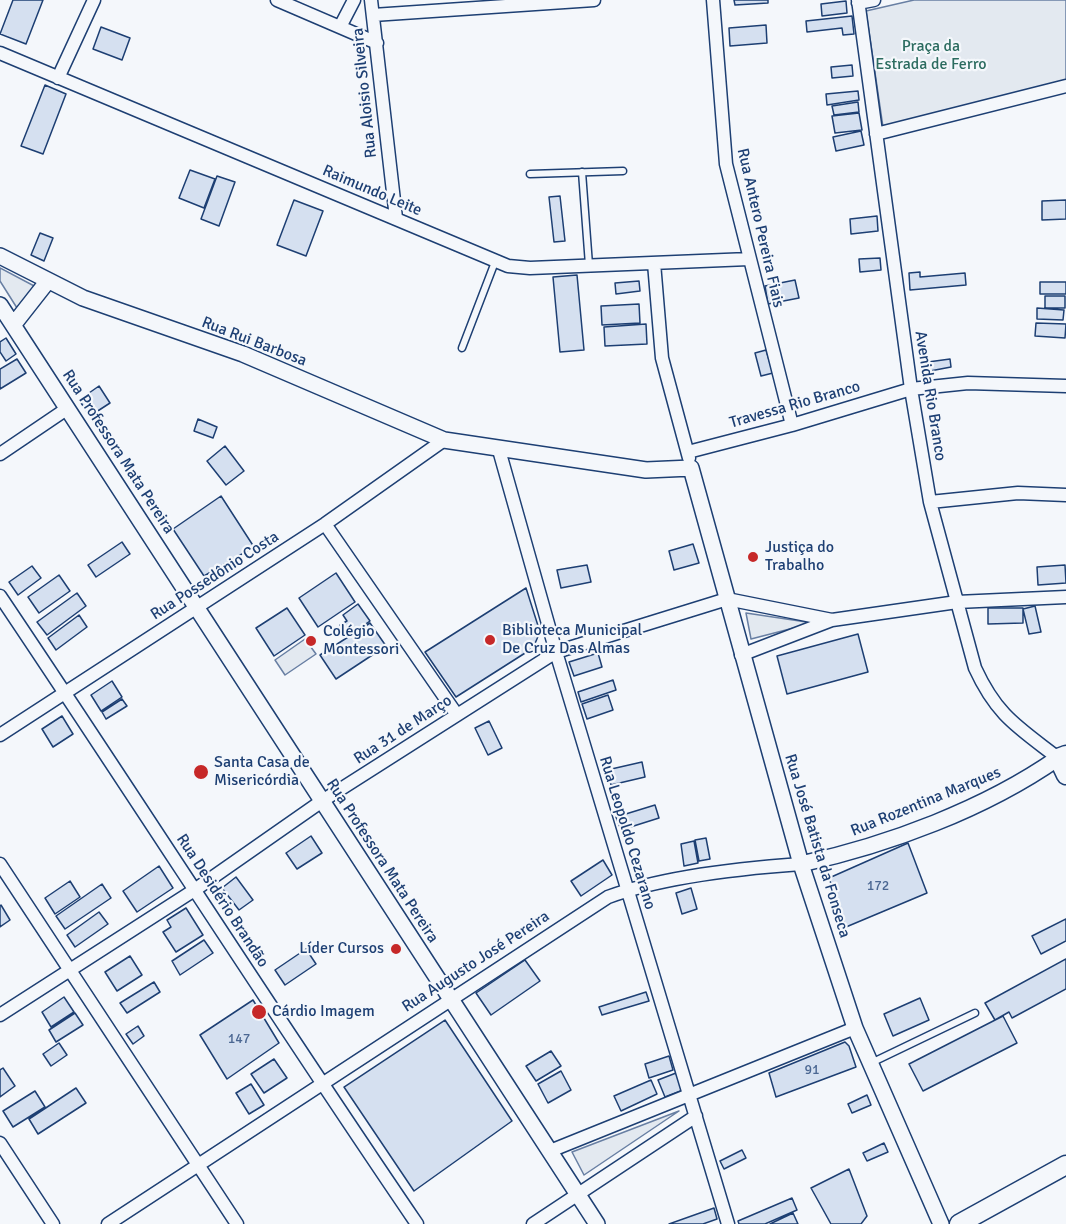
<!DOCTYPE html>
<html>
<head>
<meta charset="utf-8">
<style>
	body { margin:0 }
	canvas { display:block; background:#f4f7fb }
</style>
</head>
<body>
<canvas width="1066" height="1224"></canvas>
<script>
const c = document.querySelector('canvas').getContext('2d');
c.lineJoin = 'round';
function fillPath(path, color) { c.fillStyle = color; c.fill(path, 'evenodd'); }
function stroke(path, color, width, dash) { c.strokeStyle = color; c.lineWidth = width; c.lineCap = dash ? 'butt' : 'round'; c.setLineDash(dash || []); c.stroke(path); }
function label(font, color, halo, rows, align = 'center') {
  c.font = font + ' Signika,sans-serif'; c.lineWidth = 4.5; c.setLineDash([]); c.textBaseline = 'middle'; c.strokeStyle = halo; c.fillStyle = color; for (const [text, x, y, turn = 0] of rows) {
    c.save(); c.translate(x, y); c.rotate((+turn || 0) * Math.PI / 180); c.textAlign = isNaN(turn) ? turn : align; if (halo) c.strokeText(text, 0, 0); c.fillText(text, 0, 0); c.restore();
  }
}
const green = new Path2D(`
	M914,0H1066V83L883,127L866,11Z
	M0,268L38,288L17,308L0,281Z
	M746,613L813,623L751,639Z
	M305,639L316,654L285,675L275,660Z
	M679,1111L584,1175L572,1152Z`);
fillPath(green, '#e3e9f0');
stroke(green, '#687fa3', 1.5);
const building = new Path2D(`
	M13,0H43L26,44L0,34Z
	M734,0H768V3L735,5Z
	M846,1L847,13L822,16L821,4Z
	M852,16L854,34L843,35L842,28L807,32L806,21Z
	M766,25L767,43L730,46L729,28Z
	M101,27L130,38L122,60L93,49Z
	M852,65L853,76L832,78L831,67Z
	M45,85L66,94L43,154L21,146Z
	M858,91L859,100L827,105L826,94Z
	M858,102L859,112L834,115L832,106Z
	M859,113L862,130L835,133L832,116Z
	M861,131L864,145L836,151L833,137Z
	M190,170L215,179L204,208L179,198Z
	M217,176L235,182L219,226L201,219Z
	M560,196L565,241L554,242L549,197Z
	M294,200L323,211L306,256L277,245Z
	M1066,200V219L1042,220V201Z
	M877,216L878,231L851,234L850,219Z
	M40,233L53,238L44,261L31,255Z
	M880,258L881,270L860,272L859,259Z
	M920,272V277L965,273L966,285L910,290L909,273Z
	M577,275L584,350L560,352L553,277Z
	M795,280L799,298L768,304L765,286Z
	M639,281L640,291L616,294L615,283Z
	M1040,282H1066V294H1040Z
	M1045,296H1065V308H1045Z
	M639,304L640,323L602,325L601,306Z
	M1037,308L1064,310L1063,320L1037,319Z
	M1036,323L1066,324L1065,338L1035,336Z
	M646,324L647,344L605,346L604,327Z
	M6,338L16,354L6,361L0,352V342Z
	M766,350L773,373L761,376L755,353Z
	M17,359L26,373L0,389V369Z
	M950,359L951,367L930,371L928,362Z
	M99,386L110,403L90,416L79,400Z
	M198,419L217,427L213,438L194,431Z
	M225,446L244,471L226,485L207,461Z
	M221,496L254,547L204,576L173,529Z
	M122,542L130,554L96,577L88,565Z
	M693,544L699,563L674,570L669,551Z
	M587,565L591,582L561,588L557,570Z
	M1065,565L1066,583L1038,585L1037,567Z
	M32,566L41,578L18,595L9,582Z
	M336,573L355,602L318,627L299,598Z
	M59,575L70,591L39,613L28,597Z
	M526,588L540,632L533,648L456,697L425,652Z
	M77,593L86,606L47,635L37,622Z
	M358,604L370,621L348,636L340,625L347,621L343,615Z
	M1035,606L1041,632L1029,634L1023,609Z
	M287,608L305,635L274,656L256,628Z
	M988,608H1023V623L988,624Z
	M79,615L87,627L56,650L48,638Z
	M370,623L386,646L336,679L320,655Z
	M858,634L868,672L787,694L777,656Z
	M598,653L602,667L574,676L569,662Z
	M613,680L616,690L581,702L578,692Z
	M112,681L122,697L101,711L91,695Z
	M608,695L613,710L587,719L582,704Z
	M122,699L127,706L106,719L102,712Z
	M62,716L73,734L53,747L42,729Z
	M489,721L502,748L488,755L475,728Z
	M642,762L645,777L611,785L607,770Z
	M655,805L659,818L621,830L616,817Z
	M311,836L322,853L297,869L286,853Z
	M706,838L710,859L699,861L695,840Z
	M694,841L698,863L684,866L681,844Z
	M908,843L927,893L846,927L829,878Z
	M603,860L612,875L581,896L571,881Z
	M159,866L173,888L137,912L123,891Z
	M236,877L253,900L239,910L222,888Z
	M70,881L80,897L55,914L45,898Z
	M102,884L111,898L65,929L56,916Z
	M691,888L697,909L682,914L676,893Z
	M1,905L10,920L0,927V906Z
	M186,908L203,935L176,952L163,932L171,927L167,920Z
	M99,912L108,924L75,947L67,935Z
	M1066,919V941L1041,954L1032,936Z
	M204,940L213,953L180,975L172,961Z
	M306,949L316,964L285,985L275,970Z
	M130,956L142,975L117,991L105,972Z
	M1066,959V989L1012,1018L1009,1012L995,1020L985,1003Z
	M525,960L540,981L491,1015L476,993Z
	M154,982L160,992L127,1013L120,1003Z
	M646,992L649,1001L602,1015L599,1007Z
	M64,997L74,1012L51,1027L42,1012Z
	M920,998L929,1020L893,1036L884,1014Z
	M253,1000L279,1043L227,1079L200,1035Z
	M75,1013L83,1025L56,1042L49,1030Z
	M1003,1016L1017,1043L923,1091L909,1064Z
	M445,1020L512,1121L414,1191L344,1087Z
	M138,1026L144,1036L133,1044L126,1034Z
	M845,1042L849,1046L856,1067L776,1097L769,1073Z
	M59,1043L67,1055L51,1066L43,1054Z
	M551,1051L561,1066L536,1081L526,1066Z
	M669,1056L673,1070L649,1078L645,1064Z
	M274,1059L287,1078L264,1093L251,1074Z
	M3,1068L15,1086L0,1097V1070Z
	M561,1071L571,1090L548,1103L538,1084Z
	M676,1073L683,1090L665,1097L658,1080Z
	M651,1080L657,1094L621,1111L614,1096Z
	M251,1084L264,1105L249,1114L236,1093Z
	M76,1088L86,1103L38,1134L29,1119Z
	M35,1091L45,1107L13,1127L3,1111Z
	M867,1095L871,1105L852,1113L848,1104Z
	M884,1143L888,1152L867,1161L863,1153Z
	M742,1150L746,1158L724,1169L720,1161Z
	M849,1169L867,1216L861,1224H831L811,1188Z
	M792,1198L797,1210L765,1224H739L738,1221Z
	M714,1208L717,1219L703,1224H669Z
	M793,1213L798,1224H770Z`);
fillPath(building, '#d5e0f0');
stroke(building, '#1d3f73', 1.5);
const service = new Path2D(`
	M582,172L589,265
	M530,174L623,171
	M462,348L495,262
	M871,1063L975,1013`);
const minor = new Path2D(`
	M277,0L377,43
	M371,0L396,218
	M713,0L726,164L792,425
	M858,0L911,389L930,502L975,668C997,716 1018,727 1058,758
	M858,3L874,0
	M373,15L594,0
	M340,27L354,0
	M0,53L508,266L530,268L749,259
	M58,78L94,0
	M876,134L1066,86
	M654,263L662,358L689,458
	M499,450L556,652L728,1224
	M688,452L792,425L911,389L968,383L1066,386
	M0,454L68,408
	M930,502L1018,493L1066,495
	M325,524L457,715
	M0,596C140,804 275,1016 417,1224
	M741,655L832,620L957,602L1066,597
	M0,735L325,524L444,440
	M0,864L237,1224
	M0,1015L196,889L322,801L556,652L727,599L832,620
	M0,1143L53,1224
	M550,1151L855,1028
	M108,1224L608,897C662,877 744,868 801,864
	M533,1224L696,1116`);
const tertiary = new Path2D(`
	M0,256L83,298L243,354L444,440L646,470L691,468L801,864L855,1028L941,1224
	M0,305L597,1224
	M14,324L47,282
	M801,864C888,845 985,809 1058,758`);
const secondary = new Path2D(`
	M1066,755L1058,758L1066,775
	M959,1224L1066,1165`);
stroke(service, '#1d3f73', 9);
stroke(minor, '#1d3f73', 15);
stroke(tertiary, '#1d3f73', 18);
stroke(secondary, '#1d3f73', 21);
stroke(service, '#f4f7fb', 6);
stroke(minor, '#f4f7fb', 12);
stroke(tertiary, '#f4f7fb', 15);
stroke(secondary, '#f4f7fb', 18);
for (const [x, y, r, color] of [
	[753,557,6,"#c62828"],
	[490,640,6,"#c62828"],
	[311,641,6,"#c62828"],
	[201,772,8,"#c62828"],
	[396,949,6,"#c62828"],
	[259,1012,8,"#c62828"]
]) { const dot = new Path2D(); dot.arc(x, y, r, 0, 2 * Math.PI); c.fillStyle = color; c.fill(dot); stroke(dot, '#f4f7fb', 2); }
label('14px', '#4b6792', null, [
	["172",878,886],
	["147",239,1039],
	["91",812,1070]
]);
label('16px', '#2c6c60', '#f4f7fb', [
	["Praça da",931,47],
	["Estrada de Ferro",931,65]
]);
label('16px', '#1d3f73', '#f4f7fb', [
	["Rua Aloisio Silveira",365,93,-96],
	["Raimundo Leite",372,191,23],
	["Rua Antero Pereira Fiais",760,228,77],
	["Rua Rui Barbosa",254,342,21],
	["Avenida Rio Branco",930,396,81],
	["Travessa Rio Branco",795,405,-16],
	["Rua Professora Mata Pereira",118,452,57],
	["Rua Possedônio Costa",215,576,-33],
	["Rua 31 de Março",403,730,-33],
	["Rua Rozentina Marques",926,802,-22],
	["Rua Leopoldo Cezarano",627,833,73],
	["Rua José Batista da Fonseca",817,846,73],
	["Rua Professora Mata Pereira",382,861,57],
	["Rua Desidério Brandão",222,901,57],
	["Rua Augusto José Pereira",476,962,-33]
]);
label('16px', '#1d3f73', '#f4f7fb', [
	["Justiça do",765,548],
	["Trabalho",765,566],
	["Biblioteca Municipal",502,631],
	["De Cruz Das Almas",502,649],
	["Colégio",323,632],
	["Montessori",323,650],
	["Santa Casa de",214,763],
	["Misericórdia",214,781],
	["Líder Cursos",384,949,"right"],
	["Cárdio Imagem",272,1012]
], 'left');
</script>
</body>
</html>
